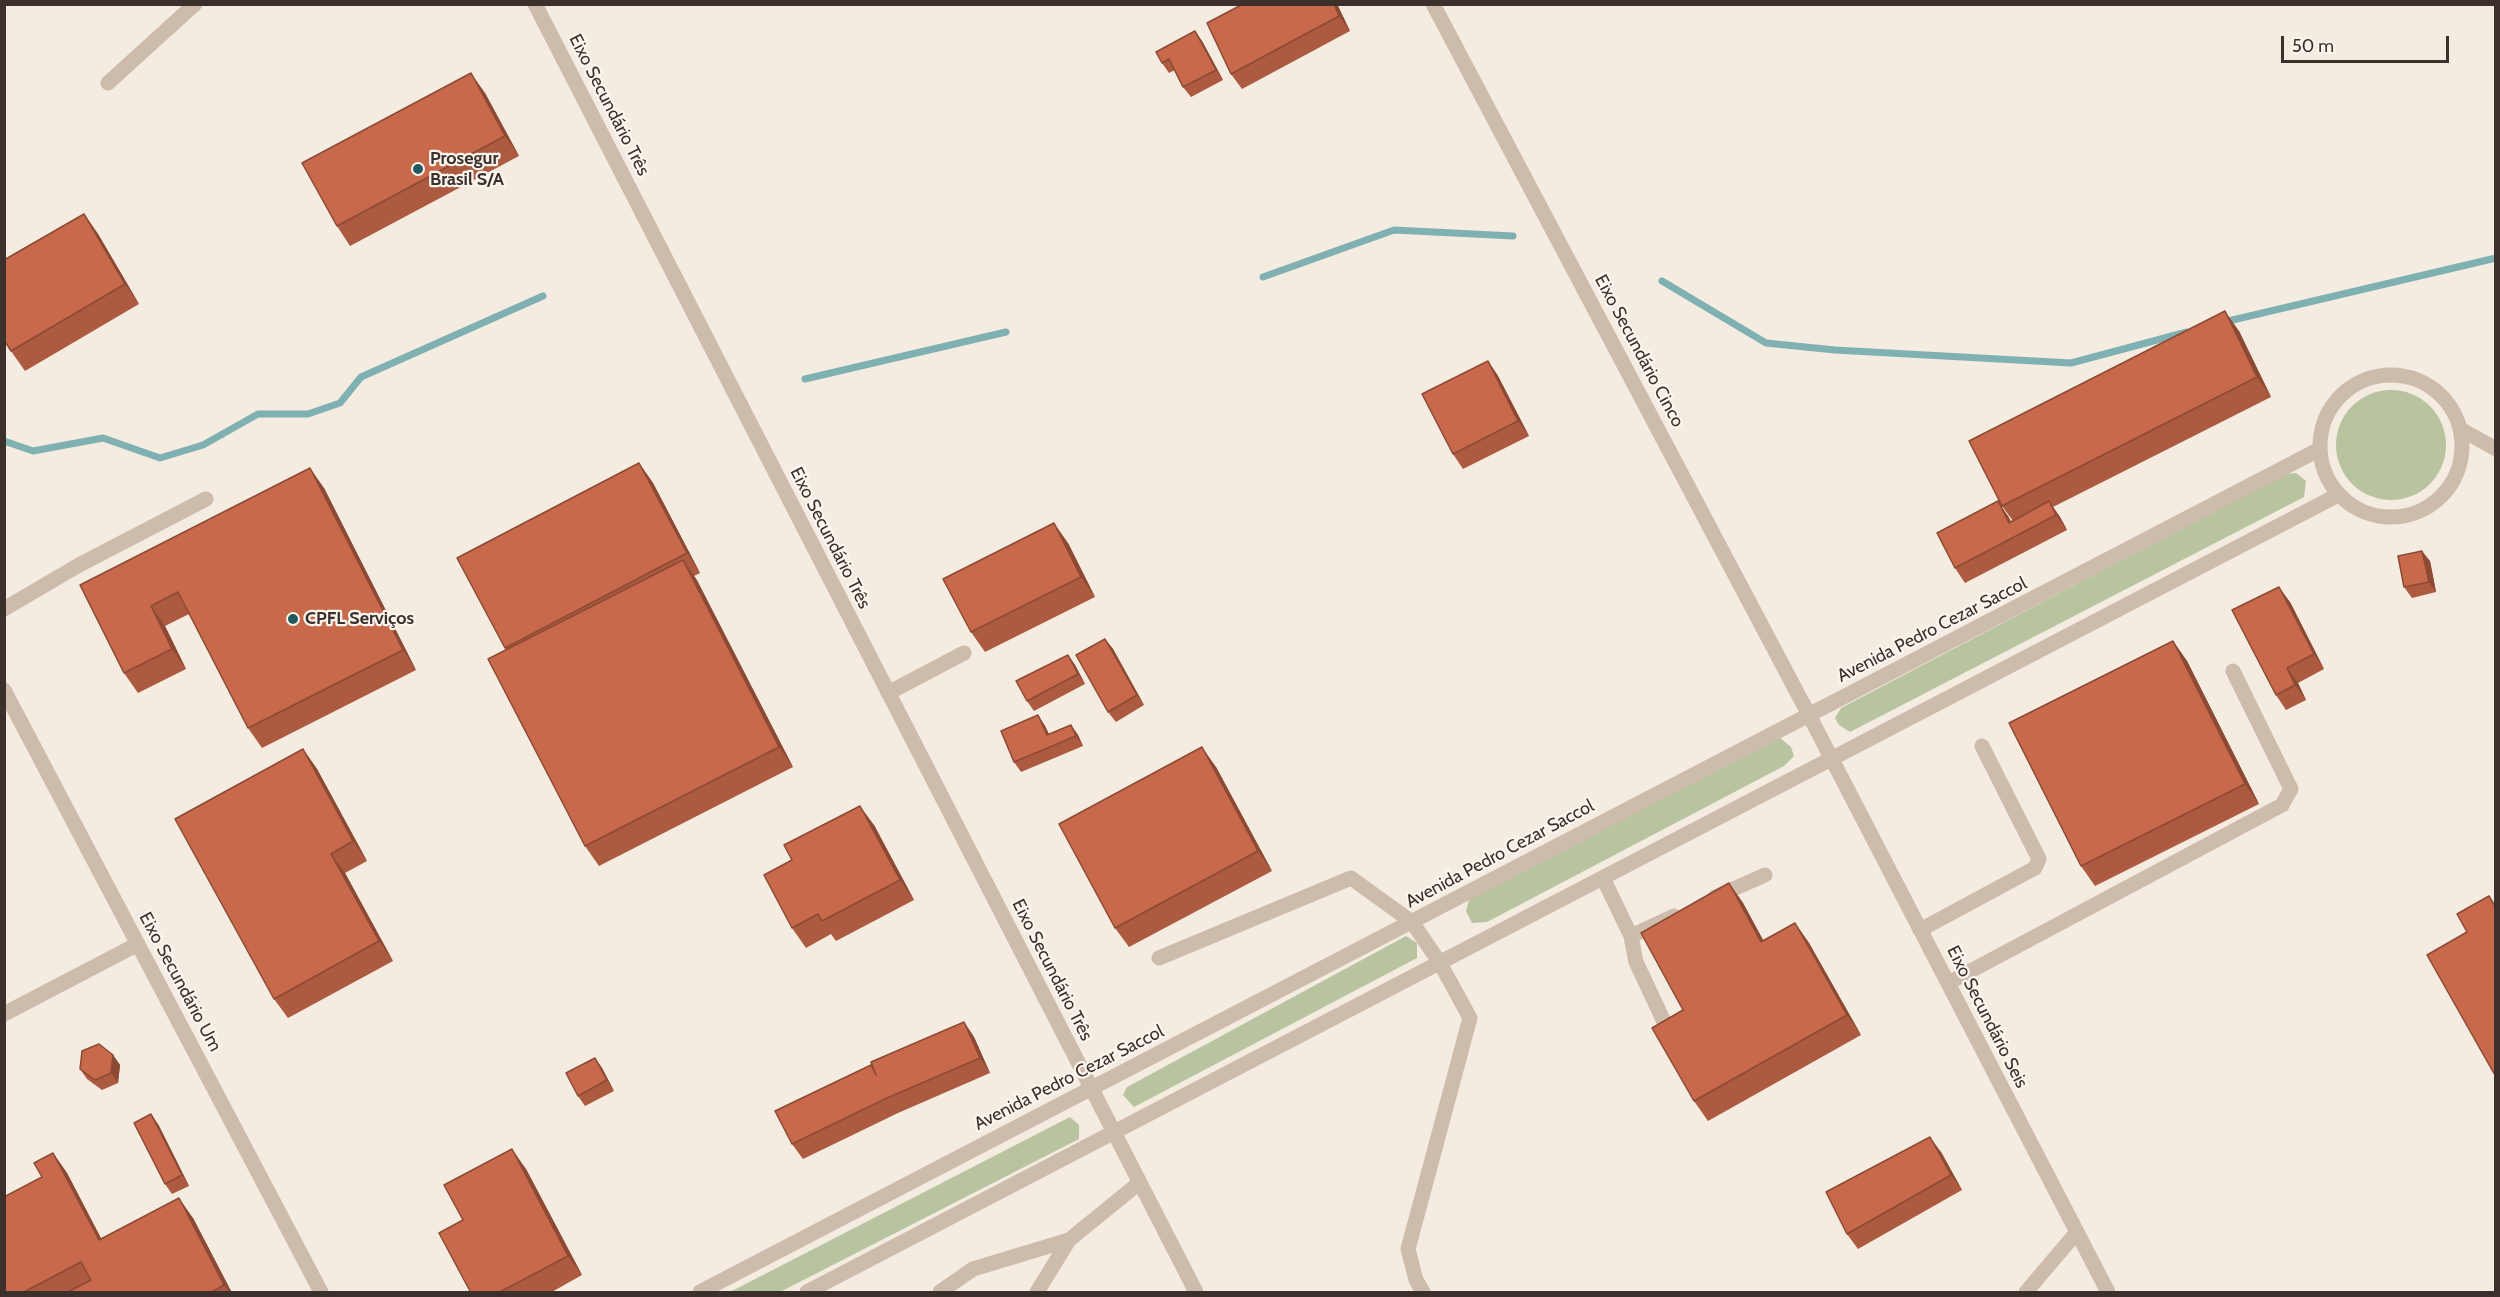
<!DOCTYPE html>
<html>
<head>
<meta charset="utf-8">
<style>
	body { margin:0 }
	#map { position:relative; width:2500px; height:1297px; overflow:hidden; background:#f4ebe1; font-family:Cabin,sans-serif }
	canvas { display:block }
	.frame { position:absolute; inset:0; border:6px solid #3b302b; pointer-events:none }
	.scale { position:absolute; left:2281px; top:36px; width:168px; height:27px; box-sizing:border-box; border:3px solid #3b302b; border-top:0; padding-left:8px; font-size:18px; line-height:21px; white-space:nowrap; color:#3b302b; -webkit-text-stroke:4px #fbf5ee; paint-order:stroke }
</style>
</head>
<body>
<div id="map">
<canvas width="2500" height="1297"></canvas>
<div class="frame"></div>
<div class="scale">50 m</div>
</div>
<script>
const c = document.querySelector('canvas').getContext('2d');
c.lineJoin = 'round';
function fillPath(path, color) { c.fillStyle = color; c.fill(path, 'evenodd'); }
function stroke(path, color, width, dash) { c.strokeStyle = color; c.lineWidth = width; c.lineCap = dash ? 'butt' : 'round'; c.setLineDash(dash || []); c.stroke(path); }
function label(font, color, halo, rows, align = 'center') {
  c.font = font + ' Cabin,sans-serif'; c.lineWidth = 4.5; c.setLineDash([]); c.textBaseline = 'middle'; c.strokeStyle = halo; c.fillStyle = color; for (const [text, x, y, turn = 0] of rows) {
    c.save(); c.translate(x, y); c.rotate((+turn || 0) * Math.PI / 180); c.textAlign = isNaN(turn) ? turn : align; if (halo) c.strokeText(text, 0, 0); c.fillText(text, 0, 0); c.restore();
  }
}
fillPath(new Path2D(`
	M2336 445a55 55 0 1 1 110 0a55 55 0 1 1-110 0Z
	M2296,473L2306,481L2304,497L1850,732L1839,725L1835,718L1841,708L2286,474Z
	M1779,737L1791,747L1794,756L1784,766L1487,922L1472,923L1466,911L1469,900Z
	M1406,936L1417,943V958L1134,1107L1123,1095L1127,1087Z
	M1070,1117L1079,1125V1139L780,1292H730Z`), '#b8c4a0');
stroke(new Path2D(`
	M1263,277L1394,230L1513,236
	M1662,281L1766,343L1835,350L2071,363L2187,332
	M2224,322L2496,258
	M805,379L1006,332
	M4,441L33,451L103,438L160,458L203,445L258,414H308L340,403L361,377L543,296`), '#7fb0b2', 7);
stroke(new Path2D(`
	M535,4L1196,1292
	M1433,4L1809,715L2108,1292
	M108,83L195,4
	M2320 446a71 71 0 1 1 142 0a71 71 0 1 1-142 0Z
	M2462,430L2496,449
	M4,609L79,565L206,499
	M4,690L321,1292
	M888,693L964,653
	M1603,878L1631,936
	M1715,897L1765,875
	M1920,930L2035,868L2039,859L1982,746
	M1159,958L1351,878L1412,922L1440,963L1470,1018L1408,1249L1416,1280L1423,1292
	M1948,983L2282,805L2291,789L2233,671
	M4,1014L138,944
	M1667,1028L1636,962L1631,936L1674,916
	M700,1292L2318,450
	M807,1292L2338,495
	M940,1292L973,1269L1069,1240L1139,1183
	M1037,1292L1069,1240
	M2026,1292L2077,1232`), '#cdbbac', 15);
fillPath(new Path2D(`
	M1337,4L1350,31L1242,89L1231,74Z
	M1195,31L1202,41L1223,80L1191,97L1183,87L1175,70L1169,73L1162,63Z
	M485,93L519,156L350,246L337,226Z
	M84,214L98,234L139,304L25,371L11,351Z
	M2239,331L2271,397L2053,507L2060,517L2067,530L1965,583L1955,568L2008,516L2011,522L2013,521L2002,506Z
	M1488,361L1498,376L1529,436L1463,469L1453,454Z
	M639,463L653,483L700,573L694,576L793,767L599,866L585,846L506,650L457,558Z
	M324,488L416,670L262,748L248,728L189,614L165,626L186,669L138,693L124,673L80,585Z
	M1068,543L1095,597L985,652L971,632Z
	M2430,561L2436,592L2412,598L2404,587Z
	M2290,602L2324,669L2298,683L2306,700L2286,710L2276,695Z
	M1105,639L1113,649L1144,705L1116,722L1108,712Z
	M2173,641L2187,661L2259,804L2095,886L2081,866Z
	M1068,655L1075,665L1085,684L1034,711L1027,701Z
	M1038,715L1045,726L1049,734L1071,725L1078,735L1083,746L1021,772L1014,762Z
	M303,749L317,769L367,861L345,873L393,961L288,1018L274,999Z
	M1216,767L1272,871L1129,947L1115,928Z
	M874,825L914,900L836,941L831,934L806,948L792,928Z
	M1729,883L1743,903L1763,940L1795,923L1809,943L1861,1035L1708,1121L1694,1101L1683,1010Z
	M964,1022L974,1037L990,1073L898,1113L803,1159L792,1144L874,1069Z
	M113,1055L120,1065L118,1083L102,1090L87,1079L80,1069Z
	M595,1058L602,1068L614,1091L585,1106L578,1096Z
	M158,1124L189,1186L172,1194L165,1184Z
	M1941,1152L1962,1190L1858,1249L1847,1234Z
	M53,1153L67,1173L101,1238L193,1218L232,1293H4L42,1177Z
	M526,1169L582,1275L550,1293H471L463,1220Z`), '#ac5a40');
fillPath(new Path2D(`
	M1334,4H1337L1350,31L1339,16Z
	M1195,31L1202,41L1223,80L1216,70Z
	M471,73L485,93L519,156L505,136Z
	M84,214L98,234L139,304L125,284Z
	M2225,311L2239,331L2271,397L2257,377Z
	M1488,361L1498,376L1529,436L1518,421Z
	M639,463L653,483L700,573L687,553Z
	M310,468L324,488L416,670L403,650Z
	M1998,501L2008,516L2018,535L2009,523Z
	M2049,501L2060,517L2067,530L2056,515Z
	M1054,523L1068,543L1095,597L1081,577Z
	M2422,551L2430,561L2436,592L2429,582Z
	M683,560L697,580L793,767L779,747Z
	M2279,587L2290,602L2324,669L2314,654Z
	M151,606L165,626L186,669L172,649Z
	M1105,639L1113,649L1144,705L1137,695Z
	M2173,641L2187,661L2259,804L2245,784Z
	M1068,655L1075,665L1085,684L1078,674Z
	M2287,668L2298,683L2306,700L2295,685Z
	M1038,715L1045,726L1054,745L1047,735Z
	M1071,725L1078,735L1083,746L1076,736Z
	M1202,747L1216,767L1272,871L1258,851Z
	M303,749L317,769L367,861L353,841Z
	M860,806L874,825L914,900L900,880Z
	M331,854L345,873L393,961L379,941Z
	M1729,883L1743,903L1775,962L1761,942Z
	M1795,923L1809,943L1861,1035L1847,1015Z
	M964,1022L974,1037L990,1073L980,1058Z
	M113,1055L120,1065L118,1083L111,1073Z
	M595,1058L602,1068L614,1091L607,1080Z
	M151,1114L158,1124L189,1186L182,1175Z
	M1930,1137L1941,1152L1962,1190L1951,1175Z
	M512,1149L526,1169L582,1275L568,1256Z
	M53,1153L67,1173L112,1260L99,1240Z
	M179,1198L193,1218L232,1293H230L224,1285Z`), '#8c4a34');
const building = new Path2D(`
	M1243,4H1334L1339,16L1231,74L1207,23Z
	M1195,31L1216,70L1183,87L1169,59L1162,63L1156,52Z
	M471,73L505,136L337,226L302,163Z
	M84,214L125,284L11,351L4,340V260Z
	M2225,311L2257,377L2002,506L1969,441Z
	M1488,361L1518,421L1453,454L1422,394Z
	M639,463L687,553L505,648L457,558Z
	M310,468L403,650L248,728L178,592L151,606L172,649L124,673L80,585Z
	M1998,501L2009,523L2049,501L2056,515L1955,568L1937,533Z
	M1054,523L1081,577L971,632L943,579Z
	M2422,551L2429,582L2404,587L2398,556Z
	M683,560L779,747L585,846L488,659Z
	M2279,587L2314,654L2287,668L2295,685L2276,695L2232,610Z
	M1105,639L1137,695L1108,712L1076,655Z
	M2173,641L2245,784L2081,866L2009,723Z
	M1068,655L1078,674L1027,701L1016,681Z
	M1038,715L1047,735L1071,725L1076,736L1014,762L1001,731Z
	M1202,747L1258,851L1115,928L1059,824Z
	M303,749L353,841L331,854L379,941L274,999L175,819Z
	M860,806L900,880L822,921L818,914L792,928L764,875L792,860L784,845Z
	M1729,883L1761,942L1795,923L1847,1015L1694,1101L1652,1028L1683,1010L1641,933Z
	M2489,896L2496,908V1077L2427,955L2467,932L2457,914Z
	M964,1022L980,1058L887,1098L792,1144L775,1111L871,1065L876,1075L871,1062Z
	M99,1044L113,1055L111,1073L95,1080L80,1069L82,1051Z
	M595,1058L607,1080L578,1096L566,1073Z
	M151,1114L182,1175L165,1184L134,1123Z
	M1930,1137L1951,1175L1847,1234L1826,1192Z
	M512,1149L568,1256L498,1293H471L439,1233L463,1220L444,1185Z
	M53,1153L99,1240L179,1198L224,1285L210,1293H66L91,1280L81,1262L22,1293H4V1197L42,1177L34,1163Z`);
fillPath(building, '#c8694b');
stroke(building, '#8c4a34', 1.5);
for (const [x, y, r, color] of [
	[418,169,6,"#1f5a5e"],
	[293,619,6,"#1f5a5e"]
]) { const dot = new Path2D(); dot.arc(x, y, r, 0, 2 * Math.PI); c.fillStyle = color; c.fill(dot); stroke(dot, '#fbf5ee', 2); }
label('18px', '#3b302b', '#fbf5ee', [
	["Eixo Secundário Três",609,105,63],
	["Eixo Secundário Cinco",1639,351,62],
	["Eixo Secundário Três",830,538,63],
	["Avenida Pedro Cezar Saccol",1932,630,-27],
	["Avenida Pedro Cezar Saccol",1500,854,-28],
	["Eixo Secundário Três",1052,970,63],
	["Eixo Secundário Um",180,982,62],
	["Eixo Secundário Seis",1987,1017,63],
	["Avenida Pedro Cezar Saccol",1069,1078,-27]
]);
label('bold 18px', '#3b302b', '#fbf5ee', [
	["Prosegur",430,159],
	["Brasil S/A",430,180],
	["CPFL Serviços",305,619]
], 'left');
</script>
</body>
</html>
